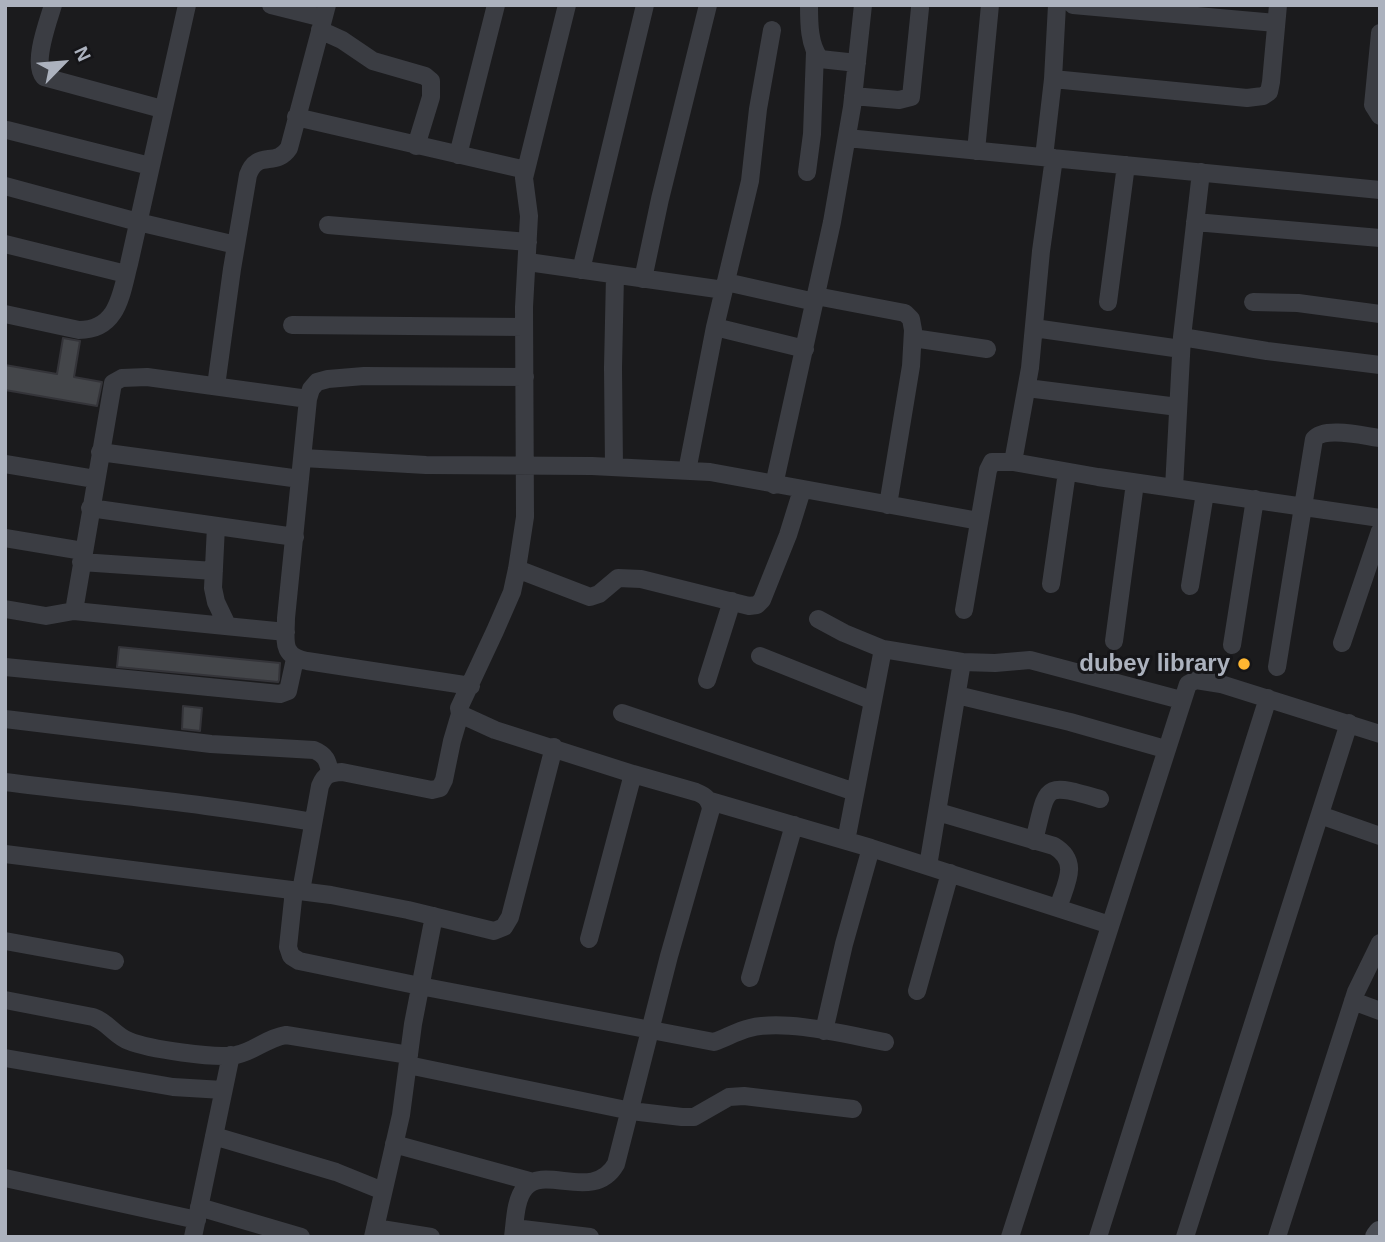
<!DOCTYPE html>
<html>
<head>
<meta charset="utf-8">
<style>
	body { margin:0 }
	#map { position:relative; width:1385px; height:1242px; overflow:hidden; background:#1b1b1d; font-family:Helvetica,sans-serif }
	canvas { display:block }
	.frame { position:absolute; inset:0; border:7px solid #acb2be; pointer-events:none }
	.north { position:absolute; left:28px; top:28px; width:70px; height:70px; -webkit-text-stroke:5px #151518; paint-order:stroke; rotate:65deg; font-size:19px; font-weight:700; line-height:28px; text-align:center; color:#acb2be }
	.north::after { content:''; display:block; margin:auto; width:24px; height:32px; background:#acb2be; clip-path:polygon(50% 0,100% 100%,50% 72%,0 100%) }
</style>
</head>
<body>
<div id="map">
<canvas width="1385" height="1242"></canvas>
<div class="frame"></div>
<div class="north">N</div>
</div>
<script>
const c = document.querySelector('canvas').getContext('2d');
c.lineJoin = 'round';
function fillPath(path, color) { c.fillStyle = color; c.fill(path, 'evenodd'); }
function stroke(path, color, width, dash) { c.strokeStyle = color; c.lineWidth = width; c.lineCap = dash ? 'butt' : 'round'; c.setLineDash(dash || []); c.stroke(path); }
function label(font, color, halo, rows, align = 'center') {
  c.font = font + ' Helvetica,sans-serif'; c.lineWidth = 6; c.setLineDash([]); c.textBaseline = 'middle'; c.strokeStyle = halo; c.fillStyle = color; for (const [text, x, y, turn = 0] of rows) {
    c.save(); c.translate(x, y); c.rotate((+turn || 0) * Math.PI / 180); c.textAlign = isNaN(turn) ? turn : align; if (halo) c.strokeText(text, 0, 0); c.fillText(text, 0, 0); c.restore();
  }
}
const building = new Path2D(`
	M63,338L80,341L74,377L102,382L97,406L5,390V365L57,374Z
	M119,647L280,663L279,680L278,682L117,667Z
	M183,706L202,708L200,731L182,729Z`);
fillPath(building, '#44464a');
stroke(building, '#343439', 2);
stroke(new Path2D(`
	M53,5C48,22 32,63 44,77L162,109
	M271,5L323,18
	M809,5C809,23 809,45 820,59L857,63
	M1073,5L1276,23
	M320,30L342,40L373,61L425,76L431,81V97L416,146
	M1380,33L1373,105L1380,116
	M1053,79L1247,98L1263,96L1269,92L1271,82L1278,5
	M853,96L899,100L911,97L920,8
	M296,117L526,170
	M7,130L150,166
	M847,138L1380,190
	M976,151L990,5
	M458,155L496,5
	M1044,157L1053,79L1057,5
	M807,172L812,134L815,52
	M5,186L138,222L236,245
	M1195,222L1380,238
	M328,225L528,242
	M5,244L126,274
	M528,262L724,290
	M581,270L645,5
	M643,279L660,199L708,5
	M726,282L815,302
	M816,296L905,313L911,319L913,330L911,366L888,505
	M1108,302L1126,165
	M1253,302L1298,303L1380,314
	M5,314L79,330C118,330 121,294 129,264L187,5
	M292,325L524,327
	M715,327L805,349
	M1034,328L1181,349
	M1182,337L1267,351L1380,365
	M913,338L987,349
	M216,386L232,269L248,175C257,149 276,168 289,148L327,5
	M1027,388L1178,407
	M100,452L300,479
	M303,458L426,465L592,466L710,472L979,521
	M1013,462L1030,368L1041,251L1054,158
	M5,464L95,479
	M614,467L613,368L615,275
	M687,471L715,327L750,181L758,109L772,30
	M774,485L832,222L852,107L863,5
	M1174,488L1182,337L1201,172
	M90,508L295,537
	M216,526L213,588L216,602L227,625
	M5,538L83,551
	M81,562L214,571
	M517,569L590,597L599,594L618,578L641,579L749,606L757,605L762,600L788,535L802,490
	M1051,584L1067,472
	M1190,586L1205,493
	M5,609L46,616L74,611L286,632
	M964,610L988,470L992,462H1013L1098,477L1380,518
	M74,611L113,383L122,378L147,377L308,399
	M818,619L844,633L883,649L962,662L995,663L1030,660L1181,700
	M1114,641L1135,483
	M1342,643L1380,531
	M1232,645L1255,499
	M760,656L873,701
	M5,667L280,694L288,691L295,659
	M1277,667L1314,439C1325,426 1364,436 1380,438
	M707,680L732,601
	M471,686L307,661C280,656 286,640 286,618L308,399L311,389L317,382L328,379L364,376L525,377
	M957,695L1070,722L1165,749
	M622,713L855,792
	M5,719L211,744L314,750C326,755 328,761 330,773
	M5,782C108,795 211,804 313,822
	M710,801L871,848L1110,925
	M938,812L1054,846C1081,862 1065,885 1058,908
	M1320,815L1380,836
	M846,841L883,649
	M1034,841C1048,784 1042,782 1100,799
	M5,854L331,895L408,910L494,931L504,927L510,917L554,747
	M928,866L962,662
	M294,890L288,947L291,956L299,961L420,986L714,1042C726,1038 737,1031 750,1028C787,1019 847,1035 885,1042
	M301,891L320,786C325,774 329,773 342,772L432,790L440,788L444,780L452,741L460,714
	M589,939L633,774
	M5,941L115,961
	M750,978L794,825
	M917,991L950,873
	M5,1000L93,1017C108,1022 115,1036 129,1041C148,1049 216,1059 236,1055C254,1052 266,1038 286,1035L409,1055
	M1353,1001L1380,1011
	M824,1031L844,944L871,848
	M5,1058L173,1087L223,1090
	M408,1065L631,1111L682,1117H694L729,1097L744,1096L853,1109
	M214,1136L336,1172L383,1191
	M394,1144L533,1182
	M5,1178L197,1220
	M199,1207L301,1237
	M375,1228L431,1237
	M514,1228L590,1237
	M193,1237L231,1055
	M373,1237L401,1115L413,1024L434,916
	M513,1237C515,1223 515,1199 525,1188C544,1164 594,1203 616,1164L669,956L711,809C709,799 706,796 696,792L633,774L495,730L460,714L459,708L495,631L512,592L517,569L525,517L524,307L529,216L524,178L567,5
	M1010,1237L1188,684L1196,680L1221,684L1380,734
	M1098,1237L1268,698
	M1185,1237L1349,723
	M1277,1237L1356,992L1380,943`), '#3b3d43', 18);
stroke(new Path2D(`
	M1377,1237L1380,1233`), '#494c53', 24);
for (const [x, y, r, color] of [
	[1244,664,7,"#ffb731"]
]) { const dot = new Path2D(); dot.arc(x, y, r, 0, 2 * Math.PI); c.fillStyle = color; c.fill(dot); stroke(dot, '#151518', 2.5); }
label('bold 24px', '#acb2be', '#151518', [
	["dubey library",1230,664]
], 'right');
</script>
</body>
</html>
